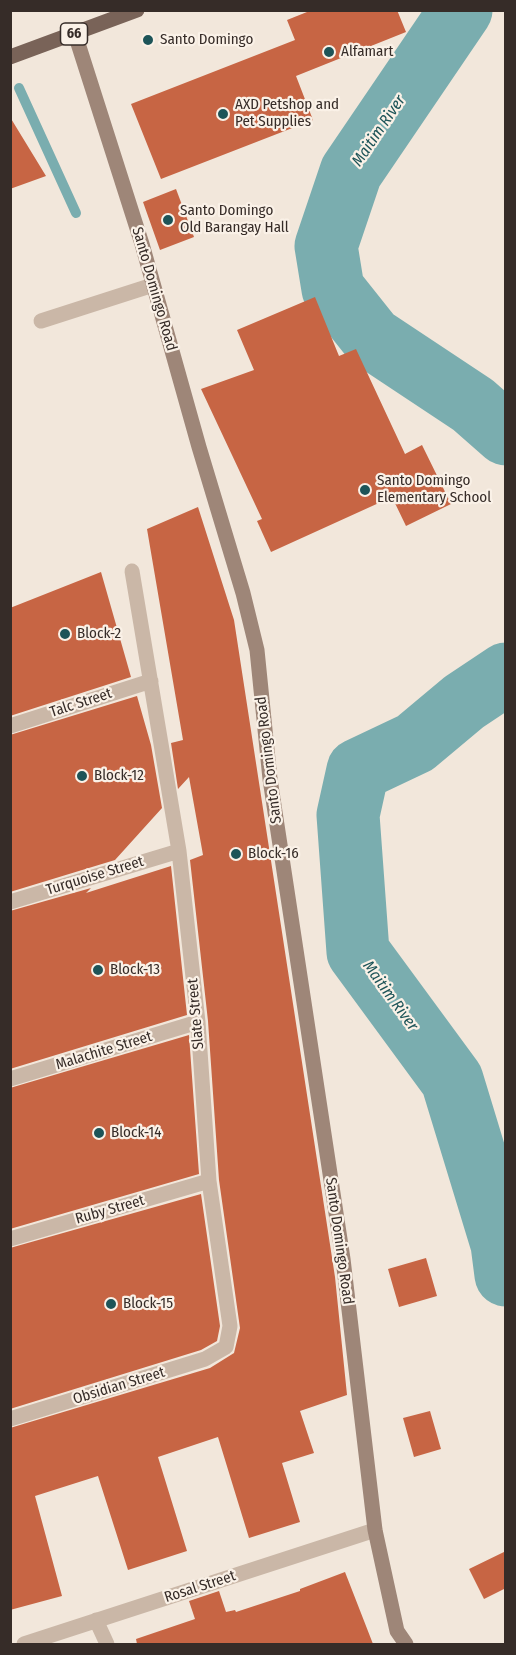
<!DOCTYPE html>
<html>
<head>
<meta charset="utf-8">
<style>
	body { margin:0 }
	#map { position:relative; width:516px; height:1655px; overflow:hidden; background:#f2e7db; font-family:"Fira Sans Condensed",sans-serif }
	canvas { display:block }
	.frame { position:absolute; inset:0; border:12px solid #362c28; pointer-events:none }
</style>
</head>
<body>
<div id="map">
<canvas width="516" height="1655"></canvas>
<div class="frame"></div>
</div>
<script>
const c = document.querySelector('canvas').getContext('2d');
c.lineJoin = 'round';
function stroke(path, color, width, dash) { c.strokeStyle = color; c.lineWidth = width; c.lineCap = dash ? 'butt' : 'round'; c.setLineDash(dash || []); c.stroke(path); }
function fillPath(path, color) { c.fillStyle = color; c.fill(path, 'evenodd'); }
function label(font, color, halo, rows, align = 'center') {
  c.font = font + ' "Fira Sans Condensed",sans-serif'; c.lineWidth = 4.5; c.setLineDash([]); c.textBaseline = 'middle'; c.strokeStyle = halo; c.fillStyle = color; for (const [text, x, y, turn = 0] of rows) {
    c.save(); c.translate(x, y); c.rotate((+turn || 0) * Math.PI / 180); c.textAlign = isNaN(turn) ? turn : align; if (halo) c.strokeText(text, 0, 0); c.fillText(text, 0, 0); c.restore();
  }
}
stroke(new Path2D(`
	M19,88L76,213`), '#7aadaf', 10);
stroke(new Path2D(`
	M461,10L351,172L326,246L333,289L372,338L473,405L506,434
	M506,674L464,702L415,743L358,770L348,815L358,952L452,1080L502,1244L506,1275`), '#7aadaf', 63);
fillPath(new Path2D(`
	M312,10H397L406,32L296,76L313,120L161,179L131,104L295,40L287,20Z
	M10,117L46,176L10,189Z
	M176,189L194,237L160,250L143,202Z
	M315,297L339,356L356,349L405,454L422,445L451,504L406,526L392,497L271,552L257,521L262,519L201,389L254,370L237,330Z
	M198,507L234,620L335,1277L347,1395L300,1411L314,1453L282,1463L300,1522L249,1538L218,1437L158,1457L187,1551L128,1570L98,1476L35,1496L62,1596L10,1610V1428L210,1368L234,1353L240,1328L219,1180L208,1021L190,860L203,855L189,777L178,789L171,743L183,740L147,529Z
	M101,572L131,677L10,716V608Z
	M137,696L151,745L162,808L115,860L10,892V735Z
	M171,866L187,1015L10,1069V911L91,888L86,893Z
	M189,1035L199,1174L10,1229V1088Z
	M201,1194L220,1326L217,1341L201,1350L10,1409V1248Z
	M426,1258L437,1296L399,1307L388,1269Z
	M430,1411L441,1449L414,1457L403,1418Z
	M506,1551V1588L484,1599L469,1569Z
	M345,1572L373,1644H137L136,1639L195,1619L189,1601L219,1591L226,1612L235,1610L236,1612L300,1591V1589Z`), '#c76544');
stroke(new Path2D(`
	M41,321L153,285`), '#cab7a7', 15);
stroke(new Path2D(`
	M10,726L151,681
	M10,902L179,851
	M10,1079L198,1022
	M10,1239L209,1181
	M10,1419L205,1359L226,1347L230,1326L209,1181L198,1022L179,851L132,571
	M96,1620L107,1644
	M24,1644L375,1530`), '#cab7a7', 15);
stroke(new Path2D(`
	M75,34L142,244L199,447L243,593L257,650L270,779L343,1259L375,1530L397,1631L406,1644`), '#9e8678', 15);
stroke(new Path2D(`
	M10,57L137,10`), '#796358', 15);
for (const [x, y, r, color] of [
	[148,40,6,"#1d5458"],
	[329,52,6,"#1d5458"],
	[223,114,6,"#1d5458"],
	[168,220,6,"#1d5458"],
	[365,490,6,"#1d5458"],
	[65,634,6,"#1d5458"],
	[82,776,6,"#1d5458"],
	[236,854,6,"#1d5458"],
	[98,970,6,"#1d5458"],
	[99,1133,6,"#1d5458"],
	[111,1304,6,"#1d5458"]
]) { const dot = new Path2D(); dot.arc(x, y, r, 0, 2 * Math.PI); c.fillStyle = color; c.fill(dot); stroke(dot, '#faf1e7', 2); }
for (const [x, y, w] of [
	[74,34,27]
]) { const box = new Path2D(); box.roundRect(x - w / 2, y - 11, w, 22, 4.5); c.fillStyle = '#faf1e7'; c.fill(box); stroke(box, '#362c28', 1.5); }
label('bold 14px', '#362c28', null, [
	["66",74,34]
]);
label('15px', '#362c28', '#faf1e7', [
	["Santo Domingo",160,40],
	["Alfamart",341,52],
	["AXD Petshop and",235,105],
	["Pet Supplies",235,122],
	["Santo Domingo",180,211],
	["Old Barangay Hall",180,228],
	["Santo Domingo",377,481],
	["Elementary School",377,498],
	["Block-2",77,634],
	["Block-12",94,776],
	["Block-16",248,854],
	["Block-13",110,970],
	["Block-14",111,1133],
	["Block-15",123,1304]
], 'left');
label('15px', '#362c28', '#faf1e7', [
	["Santo Domingo Road",154,289,74],
	["Talc Street",81,703,-18],
	["Santo Domingo Road",269,760,-97],
	["Turquoise Street",95,876,-17],
	["Slate Street",196,1014,-95],
	["Malachite Street",104,1051,-17],
	["Ruby Street",110,1210,-16],
	["Santo Domingo Road",339,1241,82],
	["Obsidian Street",119,1386,-17],
	["Rosal Street",200,1587,-18]
]);
label('italic 16px', '#1d5458', '#faf1e7', [
	["Maitim River",379,131,-56],
	["Maitim River",390,996,54]
]);
</script>
</body>
</html>
